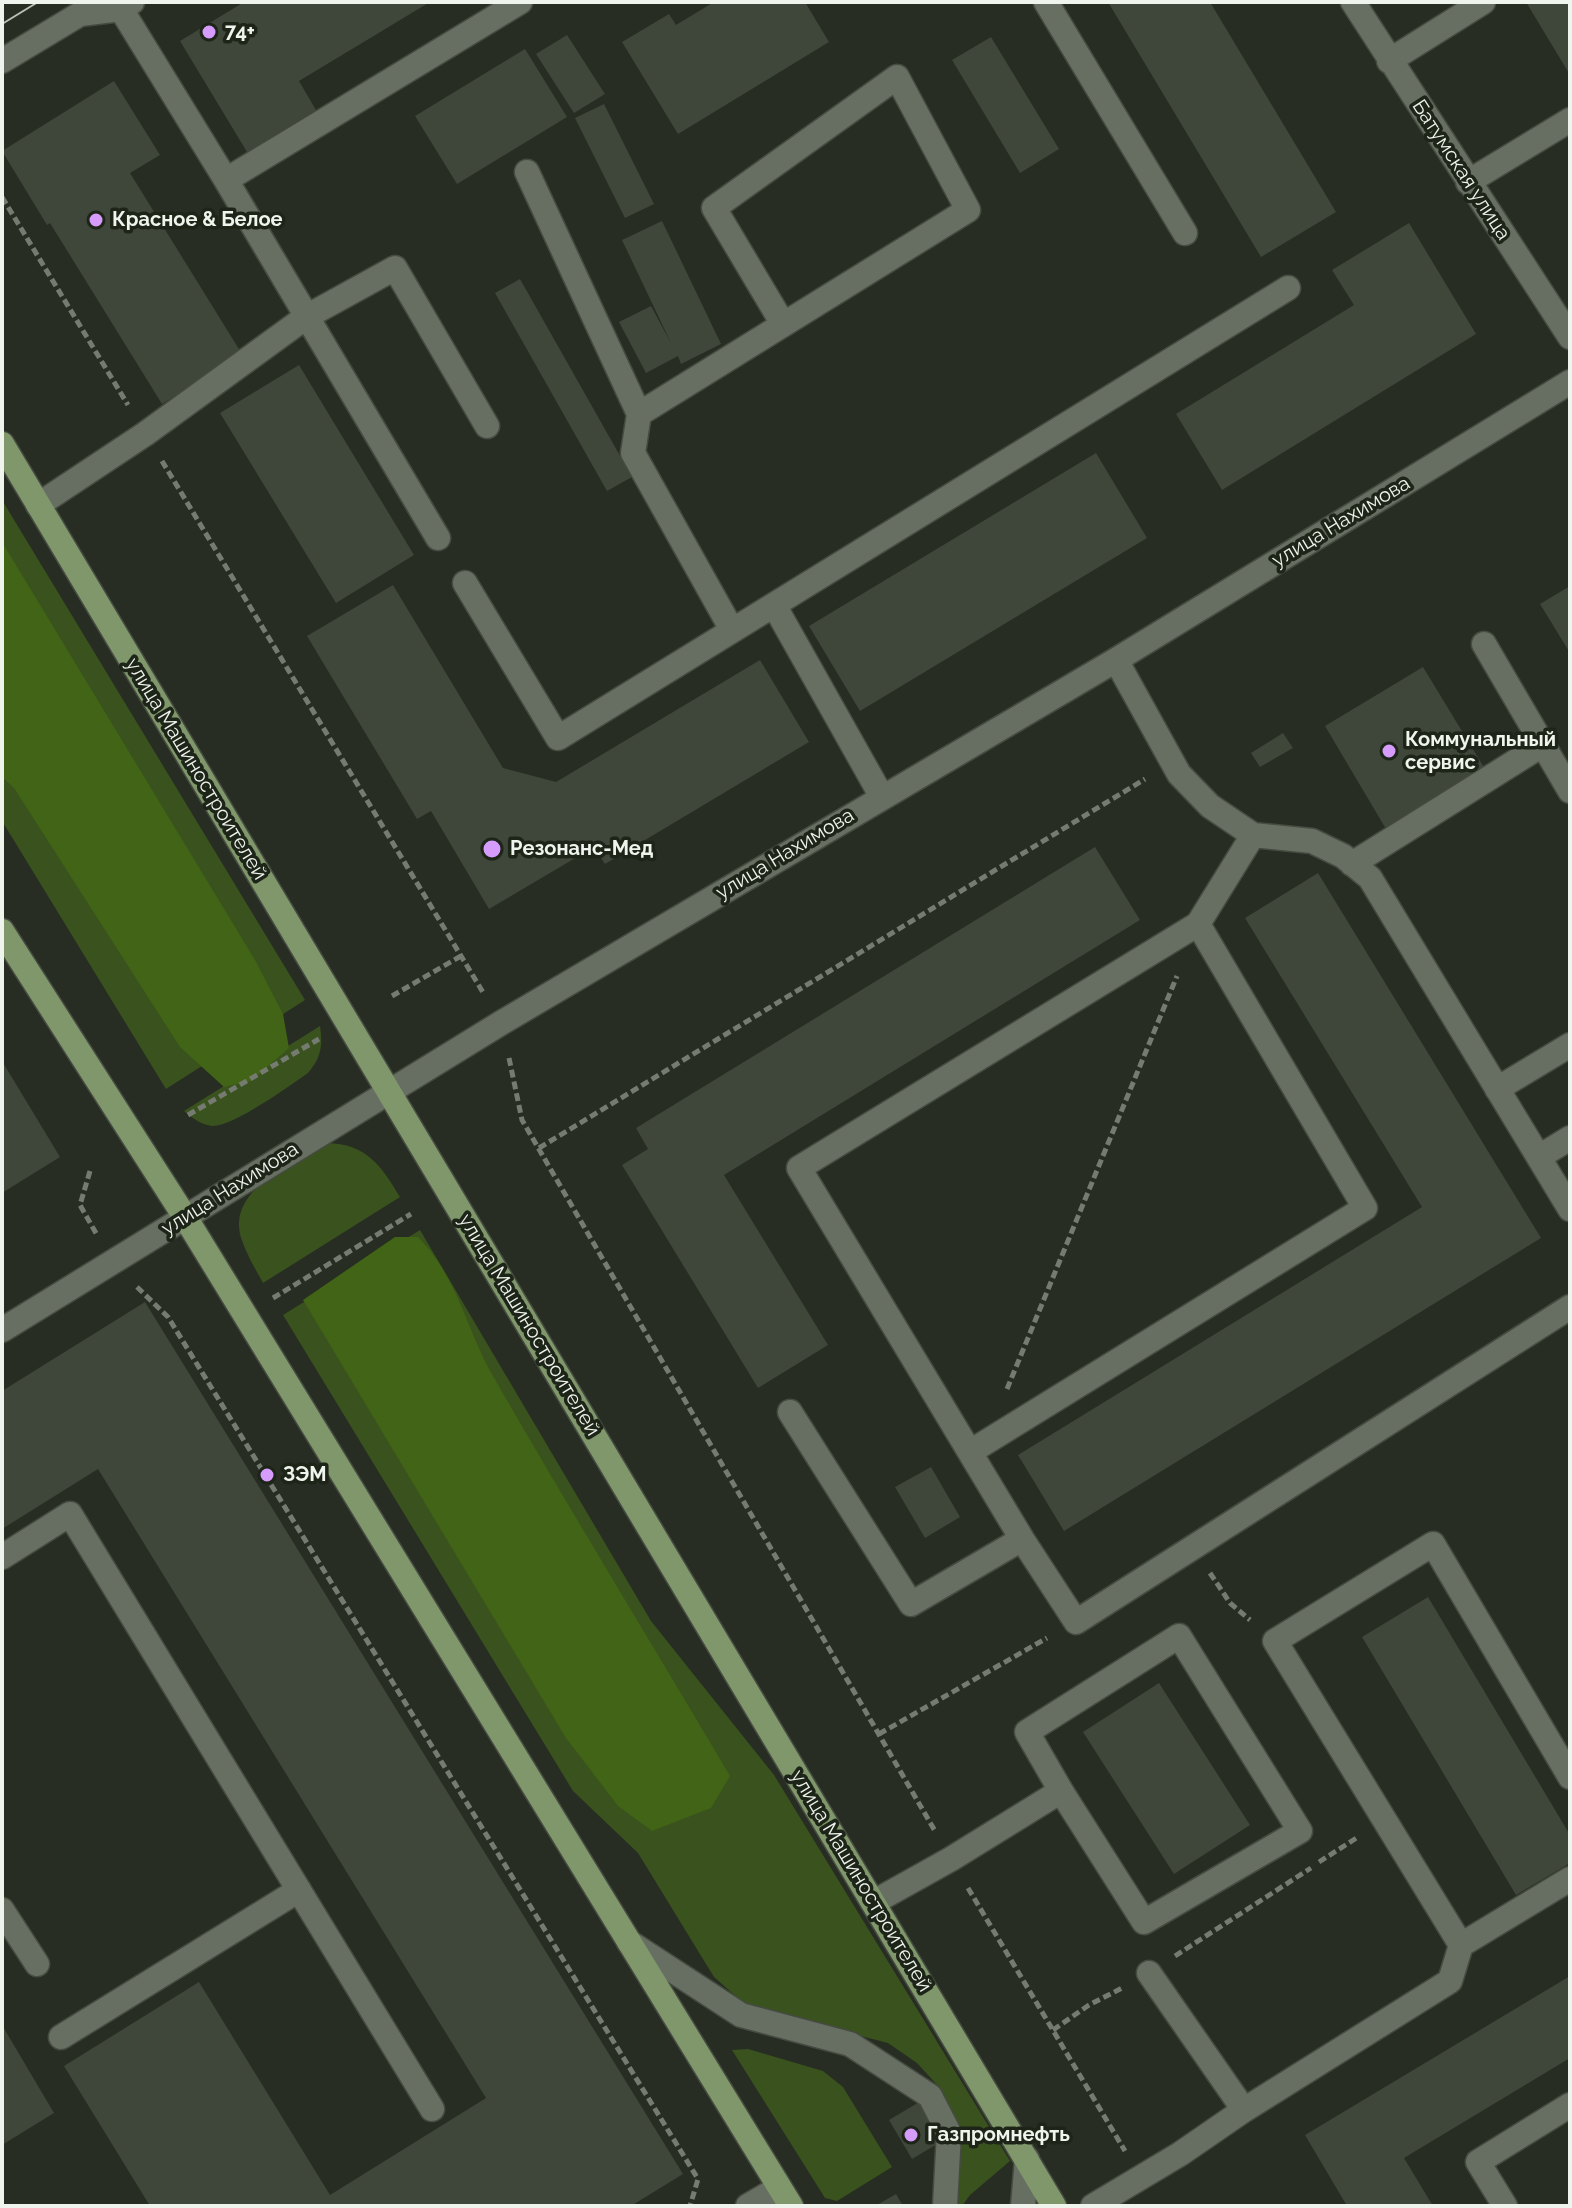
<!DOCTYPE html>
<html>
<head>
<meta charset="utf-8">
<style>
	body { margin:0 }
	#map { position:relative; width:1572px; height:2208px; overflow:hidden; background:#272d22; font-family:Raleway,sans-serif }
	canvas { display:block }
	.frame { position:absolute; inset:0; border:4px solid #eff4ec; pointer-events:none }
</style>
</head>
<body>
<div id="map">
<canvas width="1572" height="2208"></canvas>
<div class="frame"></div>
</div>
<script>
const c = document.querySelector('canvas').getContext('2d');
c.lineJoin = 'round';
function fillPath(path, color) { c.fillStyle = color; c.fill(path, 'evenodd'); }
function stroke(path, color, width, dash) { c.strokeStyle = color; c.lineWidth = width; c.lineCap = dash ? 'butt' : 'round'; c.setLineDash(dash || []); c.stroke(path); }
function label(font, color, halo, rows, align = 'center') {
  c.font = font + ' Raleway,sans-serif'; c.lineWidth = 7; c.setLineDash([]); c.textBaseline = 'middle'; c.strokeStyle = halo; c.fillStyle = color; for (const [text, x, y, turn = 0] of rows) {
    c.save(); c.translate(x, y); c.rotate((+turn || 0) * Math.PI / 180); c.textAlign = isNaN(turn) ? turn : align; if (halo) c.strokeText(text, 0, 0); c.fillText(text, 0, 0); c.restore();
  }
}
fillPath(new Path2D(`
	M2,500L305,1000L166,1089L2,821Z
	M320,1026C323,1046 321,1058 308,1073C289,1086 233,1127 212,1126C202,1125 192,1118 184,1111Z
	M327,1143C366,1144 381,1165 400,1197L263,1283C256,1270 248,1257 243,1243C222,1191 291,1165 327,1143Z
	M420,1230L651,1621L774,1775L1010,2161L970,2195L962,2206H950L953,2120L938,2086L917,2063L888,2043L748,2007L714,1977L638,1853L573,1791L283,1315Z
	M748,2049L823,2071L843,2087L892,2167L837,2201L825,2198L732,2050Z`), '#39521e');
fillPath(new Path2D(`
	M2,542L255,960L283,1014L289,1048L251,1081L224,1087L180,1047L14,788L2,777Z
	M395,1237H418C458,1277 466,1329 493,1376C570,1510 651,1642 730,1776L711,1808L652,1831L618,1806L566,1738L303,1300Z`), '#416416');
fillPath(new Path2D(`
	M244,2H430L299,81L316,110L247,152L180,41Z
	M714,2H805L829,42L678,134L622,42L669,14L676,25Z
	M1108,2H1210L1336,212L1261,257Z
	M1526,2H1570V75Z
	M567,35L605,94L574,113L536,54Z
	M991,37L1059,149L1020,173L952,60Z
	M525,49L567,117L457,184L415,116Z
	M114,81L160,155L130,173L242,354L162,404L50,223L47,225L2,151Z
	M604,104L654,204L625,218L575,118Z
	M662,221L721,344L681,364L678,356L646,373L619,322L651,306L671,343L622,240Z
	M1409,223L1476,334L1222,490L1176,414L1354,305L1332,270Z
	M520,279L632,477L607,491L495,293Z
	M299,365L414,555L336,603L220,413Z
	M1096,453L1147,538L860,711L809,626Z
	M393,585L503,768L556,782L760,660L809,742L605,864L594,847L489,909L431,811L417,819L307,636Z
	M1570,586V653L1540,604Z
	M1423,667L1485,769L1386,829L1325,726Z
	M1283,733L1293,748L1260,767L1251,753Z
	M1095,847L1140,920L724,1175L828,1345L758,1388L622,1165L648,1149L636,1128Z
	M1318,873L1541,1238L1064,1531L1018,1455L1422,1207L1245,918Z
	M2,1061L60,1157L2,1193Z
	M145,1302L683,2174L631,2206H150L64,2066L199,1982L330,2195L486,2098L98,1469L2,1529V1391Z
	M931,1467L960,1517L925,1538L895,1487Z
	M1428,1597L1570,1835V1863L1516,1895L1362,1637Z
	M1159,1683L1250,1825L1174,1874L1083,1732Z
	M1570,1976V2058L1404,2158L1433,2206H1347L1305,2135Z
	M2,2025L54,2113L2,2145Z
	M921,2101L944,2140L912,2159L889,2120Z
	M896,2194L903,2206H875Z`), '#3f463a');
const minor = new Path2D(`
	M1046,2L1185,233
	M1353,2L1570,337
	M121,9L226,180
	M2,61L80,14L121,9L132,2
	M1389,61L1483,2
	M527,172L639,414L633,453L732,630
	M1468,182L1570,120
	M639,414L968,210L897,77L714,208L783,324
	M38,505L145,434L306,317L395,268L487,426
	M438,538L226,180L520,2
	M465,583L558,738L1288,288
	M774,605L882,797
	M1484,644L1570,791
	M1116,660L1179,774L1210,806L1253,835L1312,841L1343,856L1370,878L1570,1209
	M1352,864L1542,745
	M1198,924L799,1168L1022,1539L1076,1622L1570,1307
	M1497,1089L1570,1045
	M1539,1157L1570,1138
	M2,1330L501,1023L1116,660L1570,382
	M790,1412L911,1604L1022,1539
	M970,1452L1365,1208L1198,924L1253,835
	M2,1557L70,1514L432,2109
	M874,1902L951,1859L1061,1791L1144,1922L1300,1831L1179,1636L1027,1732L1061,1791
	M2,1910L37,1964
	M629,1942L741,2015L850,2044L930,2096L949,2133L945,2206
	M1461,1945L1275,1641L1433,1544L1570,1777
	M1149,1973L1244,2110
	M61,2037L299,1890
	M748,2206L779,2188
	M1023,2206L1027,2159
	M1093,2206L1180,2154L1244,2110L1450,1981L1461,1945L1570,1879
	M1505,2206L1478,2162L1570,2105`);
const major = new Path2D(`
	M2,444L1054,2206
	M2,931L185,1217L791,2206`);
stroke(minor, '#464b41', 27);
stroke(major, '#464b41', 27);
stroke(new Path2D(`
	M2,197L128,405
	M162,461L484,994
	M392,996L461,956
	M509,1058L522,1120L935,1831
	M188,1115L319,1039
	M539,1148L1145,779
	M90,1171L80,1205L97,1235
	M137,1287L168,1317L698,2179L690,2206
	M273,1298L411,1214
	M1007,1389L1177,976
	M1210,1573L1230,1603L1250,1620
	M879,1734L1047,1638
	M1319,1862L1358,1837
	M968,1888L1125,2151
	M1175,1956L1311,1868
	M1053,2030L1089,2005L1122,1988`), '#757b71', 5, [8, 4]);
stroke(minor, '#676f62', 24);
stroke(major, '#7f976b', 24);
stroke(new Path2D(`
	M2,24L38,2`), '#babfb6', 2);
for (const [x, y, r, color] of [
	[209,32,8,"#d59cfb"],
	[96,220,8,"#d59cfb"],
	[1389,751,8,"#d59cfb"],
	[492,849,10,"#d59cfb"],
	[267,1475,8,"#d59cfb"],
	[911,2135,8,"#d59cfb"]
]) { const dot = new Path2D(); dot.arc(x, y, r, 0, 2 * Math.PI); c.fillStyle = color; c.fill(dot); stroke(dot, '#1d2418', 3); }
label('bold 20px', '#eff4ec', '#1d2418', [
	["74+",225,32],
	["Красное & Белое",112,220],
	["Коммунальный",1405,740],
	["сервис",1405,763],
	["Резонанс-Мед",510,849],
	["ЗЭМ",283,1475],
	["Газпромнефть",927,2135]
], 'left');
label('20px', '#eff4ec', '#1d2418', [
	["Батумская улица",1461,170,57],
	["улица Нахимова",1341,522,-31],
	["улица Машиностроителей",196,769,59],
	["улица Нахимова",785,854,-31],
	["улица Нахимова",230,1189,-32],
	["улица Машиностроителей",529,1325,59],
	["улица Машиностроителей",861,1881,59]
]);
</script>
</body>
</html>
